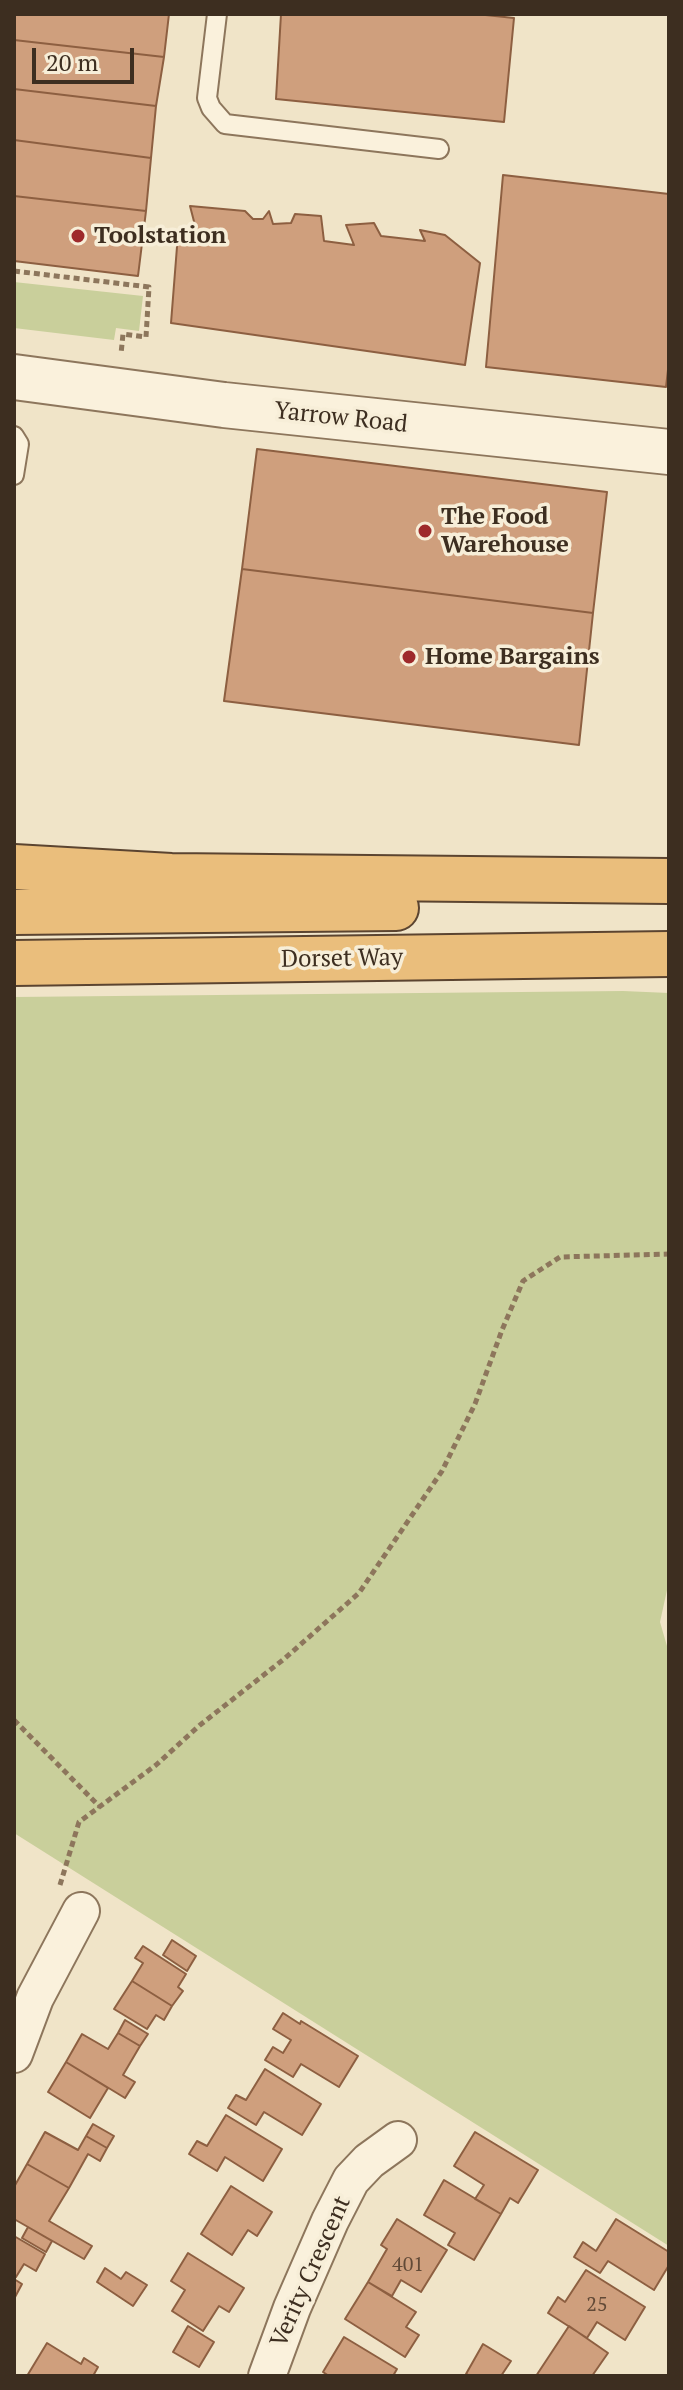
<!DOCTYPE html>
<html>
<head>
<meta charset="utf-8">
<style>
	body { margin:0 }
	#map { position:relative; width:683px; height:2390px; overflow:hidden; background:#f0e4c8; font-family:"PT Serif",serif }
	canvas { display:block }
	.frame { position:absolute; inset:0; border:16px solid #3d2e20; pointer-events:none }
	.scale { position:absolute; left:32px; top:48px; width:102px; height:36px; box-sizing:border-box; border:4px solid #3d2e20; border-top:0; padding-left:10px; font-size:24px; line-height:28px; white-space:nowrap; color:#3d2e20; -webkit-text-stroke:6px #f7eed8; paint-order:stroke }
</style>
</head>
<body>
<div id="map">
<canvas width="683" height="2390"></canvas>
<div class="frame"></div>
<div class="scale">20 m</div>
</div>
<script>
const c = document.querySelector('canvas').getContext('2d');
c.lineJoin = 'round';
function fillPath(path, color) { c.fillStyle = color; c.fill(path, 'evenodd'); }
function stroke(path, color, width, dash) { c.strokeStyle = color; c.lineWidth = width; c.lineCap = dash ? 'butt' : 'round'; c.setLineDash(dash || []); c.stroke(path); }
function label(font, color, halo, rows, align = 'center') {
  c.font = font + ' "PT Serif",serif'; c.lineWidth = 7; c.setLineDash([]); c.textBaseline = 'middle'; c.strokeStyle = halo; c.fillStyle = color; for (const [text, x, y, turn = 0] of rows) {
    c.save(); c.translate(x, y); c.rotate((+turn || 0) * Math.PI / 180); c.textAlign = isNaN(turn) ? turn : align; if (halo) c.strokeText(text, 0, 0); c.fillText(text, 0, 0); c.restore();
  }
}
fillPath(new Path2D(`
	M14,282L143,296L139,331L116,328L114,340L14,328Z
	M623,991L669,993V1581L660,1622L669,1653V2246L14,1833V997Z`), '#c9cf9b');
const building = new Path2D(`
	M14,14H169L164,57L14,40Z
	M281,14H476L514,18L504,122L276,99Z
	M14,40L164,57L156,106L14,89Z
	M14,89L156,106L151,158L14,140Z
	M14,140L151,158L146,211L14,196Z
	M503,175L669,194V361L666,387L486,367Z
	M14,196L146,211L138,276L14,261Z
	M190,206L245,211L253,219H263L269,211L273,224L291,223L295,214L321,216L324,241L354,245L346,225L374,223L381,236L425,241L420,230L445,235L480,263L465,365L171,323L178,234L197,233Z
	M257,449L607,492L593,613L242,569Z
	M242,569L593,613L579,745L224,701Z
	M172,1940L196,1956L187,1971L163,1955Z
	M143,1946L186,1974L178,1987L183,1991L172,2006L132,1981L143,1963L135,1958Z
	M132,1981L172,2006L164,2020L156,2015L147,2029L114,2009Z
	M283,2013L300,2024L301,2021L358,2056L339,2087L301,2064L293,2077L265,2060L273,2047L283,2053L291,2040L273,2029Z
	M125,2020L148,2034L140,2046L118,2033Z
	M118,2033L140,2046L123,2075L135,2082L125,2098L66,2062L82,2034L108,2049Z
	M66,2062L108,2088L90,2118L48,2092Z
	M265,2069L321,2104L302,2135L264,2112L256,2125L228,2108L236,2095L246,2100Z
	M226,2115L282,2149L263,2181L225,2157L217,2171L189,2154L197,2141L207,2146Z
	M93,2124L114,2136L107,2148L86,2136Z
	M45,2132L78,2150L86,2136L107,2148L100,2161L88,2154L69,2188L27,2164Z
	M475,2132L538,2170L518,2203L510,2198L501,2214L475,2199L484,2185L454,2166Z
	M27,2164L69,2188L49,2221L92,2246L84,2259L14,2219V2187Z
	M444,2180L501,2214L474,2260L448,2245L455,2233L424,2215Z
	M231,2186L272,2212L257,2236L248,2230L232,2255L201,2234Z
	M397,2219L447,2250L421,2292L401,2280L392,2296L368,2282L387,2249L381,2245Z
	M616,2219L669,2252V2265L654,2290L608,2261L600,2273L574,2257L583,2242L596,2251Z
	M28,2227L52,2241L46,2252L22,2238Z
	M14,2236L45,2254L36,2271L24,2264L16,2277L14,2276Z
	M188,2253L244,2288L229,2312L219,2306L203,2331L172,2311L185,2290L171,2281Z
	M105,2268L121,2279L126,2272L147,2285L133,2306L97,2282Z
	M586,2270L645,2307L625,2340L597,2322L587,2338L548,2313L558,2297L565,2302Z
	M14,2279L22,2284L14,2299Z
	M368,2282L416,2312L406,2327L419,2335L405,2357L345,2319Z
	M188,2326L214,2342L199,2367L173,2352Z
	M569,2326L608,2353L592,2376H536Z
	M344,2337L397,2369L393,2376H329L323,2372Z
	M47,2343L81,2364L84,2358L98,2367L93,2376H27Z
	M483,2344L511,2361L501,2376H470L466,2374Z`);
fillPath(building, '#cf9f7d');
stroke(building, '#8d5f41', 2);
const service = new Path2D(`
	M217,14L207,98L211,108L225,124L439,149
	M14,436L19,444L14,475`);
const minor = new Path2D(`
	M14,2054L35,1998L81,1911
	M267,2376L292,2308L330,2221L351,2180L369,2161L398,2140`);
const tertiary = new Path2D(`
	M14,377L224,405L669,452`);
const trunk = new Path2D(`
	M14,867L171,876L669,881
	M14,912L396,908
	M14,963L669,954`);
stroke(service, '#8d765c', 22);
stroke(minor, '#8d765c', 40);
stroke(tertiary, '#8d765c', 48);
stroke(trunk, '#5b4430', 48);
stroke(new Path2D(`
	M14,271L149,287L146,337L123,334L121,354
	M14,1720L100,1807
	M60,1885L79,1822L156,1765L200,1725L284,1659L359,1593L442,1471L475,1404L502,1330L523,1281L560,1257L669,1254`), '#8d765c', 5, [6, 4]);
stroke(service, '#faf1dc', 18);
stroke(minor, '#faf1dc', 36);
stroke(tertiary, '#faf1dc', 44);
stroke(trunk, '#eabe7c', 44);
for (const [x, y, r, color] of [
	[78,236,8,"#9e2a2b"],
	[425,531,8,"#9e2a2b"],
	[409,657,8,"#9e2a2b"]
]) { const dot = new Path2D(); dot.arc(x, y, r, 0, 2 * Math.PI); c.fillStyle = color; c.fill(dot); stroke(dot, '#f7eed8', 3); }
label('20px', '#624a37', null, [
	["401",408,2265],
	["25",597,2305]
]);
label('bold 24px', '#3d2e20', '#f7eed8', [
	["Toolstation",94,236],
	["The Food",441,517],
	["Warehouse",441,545],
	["Home Bargains",425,657]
], 'left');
label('24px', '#3d2e20', '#f7eed8', [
	["Yarrow Road",341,418,6],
	["Dorset Way",342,959,-1],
	["Verity Crescent",311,2272,-66]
]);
</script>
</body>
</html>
